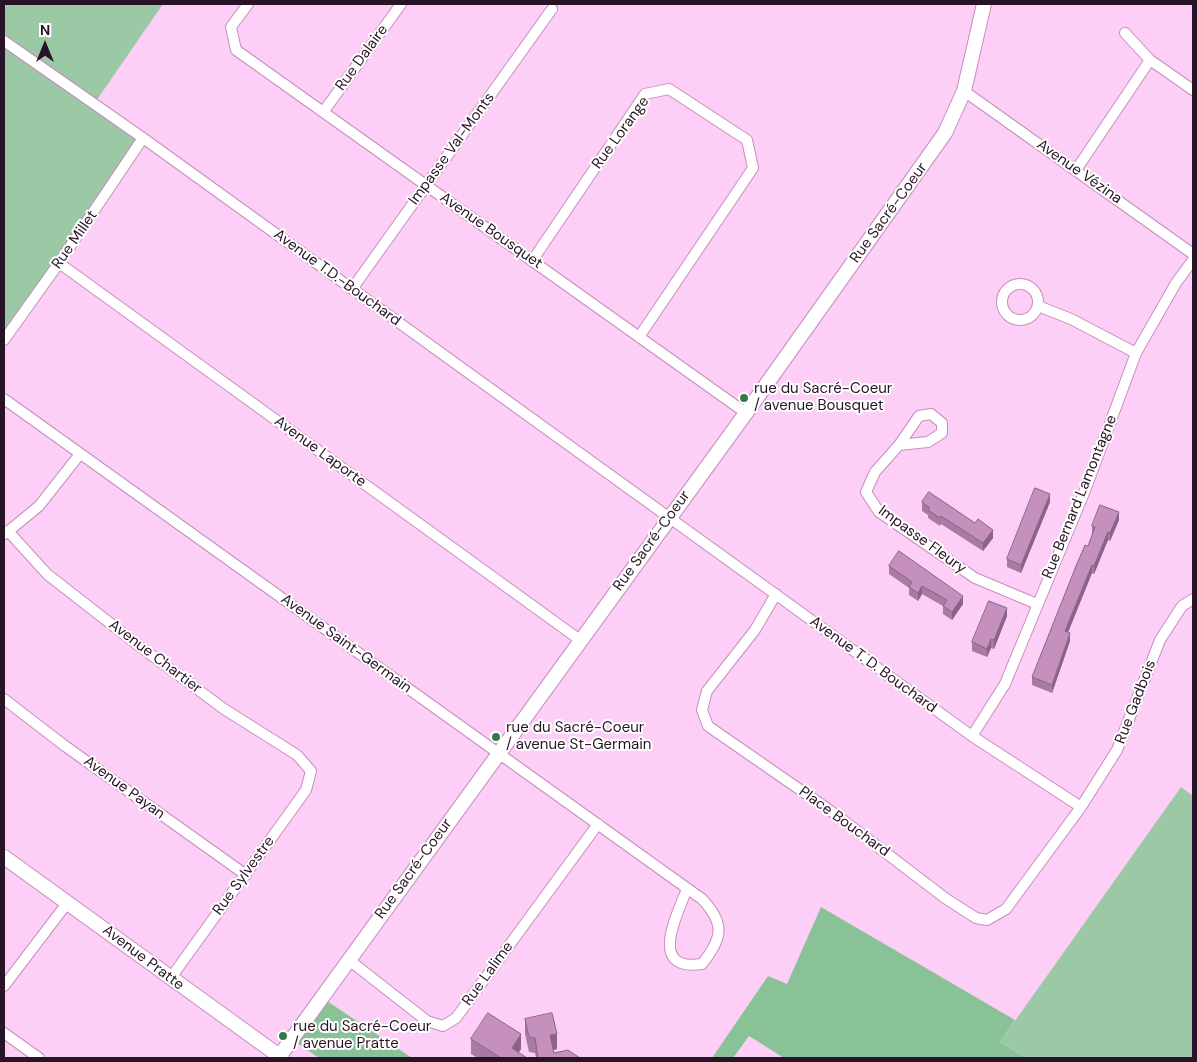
<!DOCTYPE html>
<html>
<head>
<meta charset="utf-8">
<style>
	body { margin:0 }
	#map { position:relative; width:1197px; height:1062px; overflow:hidden; background:#fdcff6; font-family:"DM Sans",sans-serif }
	canvas { display:block }
	.frame { position:absolute; inset:0; border:5px solid #291427; pointer-events:none }
	.north { position:absolute; left:20px; top:20px; width:50px; height:50px; -webkit-text-stroke:4px #fff; paint-order:stroke; rotate:0deg; font-size:14px; font-weight:700; line-height:20px; text-align:center; color:#291427 }
	.north::after { content:''; display:block; margin:auto; width:18px; height:22px; background:#291427; clip-path:polygon(50% 0,100% 100%,50% 72%,0 100%) }
</style>
</head>
<body>
<div id="map">
<canvas width="1197" height="1062"></canvas>
<div class="frame"></div>
<div class="north">N</div>
</div>
<script>
const c = document.querySelector('canvas').getContext('2d');
c.lineJoin = 'round';
function fillPath(path, color) { c.fillStyle = color; c.fill(path, 'evenodd'); }
function stroke(path, color, width, dash) { c.strokeStyle = color; c.lineWidth = width; c.lineCap = dash ? 'butt' : 'round'; c.setLineDash(dash || []); c.stroke(path); }
function label(font, color, halo, rows, align = 'center') {
  c.font = font + ' "DM Sans",sans-serif'; c.lineWidth = 4; c.setLineDash([]); c.textBaseline = 'middle'; c.strokeStyle = halo; c.fillStyle = color; for (const [text, x, y, turn = 0] of rows) {
    c.save(); c.translate(x, y); c.rotate((+turn || 0) * Math.PI / 180); c.textAlign = isNaN(turn) ? turn : align; if (halo) c.strokeText(text, 0, 0); c.fillText(text, 0, 0); c.restore();
  }
}
fillPath(new Path2D(`
	M4,4H163L94,104L143,138L4,339Z
	M1181,787L1193,796V1058H1025L1000,1042Z`), '#9bc8a5');
fillPath(new Path2D(`
	M821,907L1015,1020L1000,1042L1025,1058H784L749,1036L733,1058H712L768,976L787,984Z
	M324,999L412,1058H319L294,1041Z`), '#89c296');
const street = new Path2D(`
	M248,4L231,27L236,50L746,413
	M1125,33L1150,60
	M4,41L143,138L972,736L1081,807
	M964,91L1193,254
	M324,111L401,4
	M1076,170L1150,60L1193,90
	M532,261L645,94L669,89L747,140L753,168L639,337
	M59,263L580,640
	M1002 302a18 18 0 1 1 36 0a18 18 0 1 1-36 0Z
	M352,289L552,9
	M1038,306L1071,319L1136,353
	M4,340L59,263L143,138
	M4,399L702,899C726,924 722,939 702,964C647,972 677,915 687,889
	M899,445L919,416L931,414L942,423V433L928,442L899,445L875,472L866,492L879,512L975,578L1037,604
	M8,531L47,574L138,645L224,709L297,755L311,771L306,790L170,979
	M5,534L39,506L80,454
	M776,594L755,630L707,691L702,710L708,726L835,814L945,898L976,918L987,920L1006,909L1081,807L1117,750L1160,640L1182,606L1193,599
	M4,699L65,746L246,875
	M972,736L1005,684L1086,488L1136,353L1176,283L1193,260
	M349,960L427,1021L443,1026L456,1018L598,824
	M4,986L68,902
	M4,1033L39,1058`);
const secondary = new Path2D(`
	M4,857L282,1058
	M278,1058L746,413L945,133L964,91L984,4`);
stroke(street, '#c58ebe', 12);
stroke(secondary, '#c58ebe', 16);
stroke(street, '#fff', 10);
stroke(secondary, '#fff', 14);
fillPath(new Path2D(`
	M922,502L993,538L983,551L941,524L940,526L928,518V515L922,511Z
	M1050,502L1021,573L1007,567V559Z
	M1119,520L1110,541L1108,540L1094,574L1092,573L1068,632L1070,641L1052,693L1032,685V677L1093,534H1092V526Z
	M889,566L963,604L952,620L943,614V606L922,594L918,601L909,595V588L889,574Z
	M1007,616L994,649L991,648L987,657L972,651V642Z
	M525,1019L557,1049L553,1050L554,1053L580,1058H536L535,1053L529,1052L525,1034Z
	M471,1039L521,1049L518,1053L527,1058H478L471,1054Z`), '#a97ba3');
fillPath(new Path2D(`
	M1050,494V502L1021,573V565Z
	M1119,512V520L1110,541V533Z
	M993,530V538L983,551V543Z
	M1108,532V540L1094,574V566Z
	M1092,565V573L1065,640V631Z
	M922,586V594L918,601V593Z
	M963,596V604L952,620V612Z
	M1007,608V616L994,649V640Z
	M1070,633V641L1052,693V685Z
	M991,639V648L987,657V649Z
	M521,1034V1049L515,1058L512,1048Z
	M557,1034V1049L550,1051V1035Z`), '#8a6485');
const building = new Path2D(`
	M1035,488L1050,494L1021,565L1007,559Z
	M929,492L975,523L978,519L993,530L983,543L941,516L940,518L928,510L930,508L922,502Z
	M1100,505L1119,512L1110,533L1108,532L1094,566L1092,565L1065,631L1070,633L1052,685L1032,677L1076,566L1085,545L1088,546L1095,527L1092,526Z
	M899,551L963,596L952,612L943,606L947,600L922,586L918,593L909,587L912,582L889,566Z
	M989,601L1007,608L994,640L991,639L987,649L972,642Z
	M488,1013L521,1034L512,1048L527,1058H501L471,1039Z
	M552,1013L557,1034L550,1035L554,1053L568,1050L580,1058H538L535,1038L529,1037L525,1019Z`);
fillPath(building, '#c58fbe');
stroke(building, '#8a6485', 1);
for (const [x, y, r, color] of [
	[744,398,5,"#317b48"],
	[496,737,5,"#317b48"],
	[283,1036,5,"#317b48"]
]) { const dot = new Path2D(); dot.arc(x, y, r, 0, 2 * Math.PI); c.fillStyle = color; c.fill(dot); stroke(dot, '#fff', 2); }
label('15px', '#291427', '#fff', [
	["Rue Dalaire",362,58,-54],
	["Rue Lorange",621,133,-54],
	["Impasse Val-Monts",452,149,-54],
	["Avenue Vézina",1079,172,35],
	["Rue Sacré-Coeur",889,213,-54],
	["Avenue Bousquet",491,231,35],
	["Rue Millet",75,240,-55],
	["Avenue T.D.-Bouchard",337,278,36],
	["Avenue Laporte",320,452,36],
	["Rue Bernard Lamontagne",1080,497,-68],
	["Impasse Fleury",922,540,36],
	["Rue Sacré-Coeur",652,541,-54],
	["Avenue Saint-Germain",346,644,36],
	["Avenue Chartier",155,657,37],
	["Avenue T. D. Bouchard",873,665,36],
	["Rue Gadbois",1136,702,-69],
	["Avenue Payan",124,788,36],
	["Place Bouchard",844,822,36],
	["Rue Sacré-Coeur",414,869,-54],
	["Rue Sylvestre",244,876,-54],
	["Avenue Pratte",143,958,37],
	["Rue Lalime",488,974,-54]
]);
label('15px', '#291427', '#fff', [
	["rue du Sacré-Coeur",754,389],
	["/ avenue Bousquet",754,406],
	["rue du Sacré-Coeur",506,728],
	["/ avenue St-Germain",506,745],
	["rue du Sacré-Coeur",293,1027],
	["/ avenue Pratte",293,1044]
], 'left');
</script>
</body>
</html>
